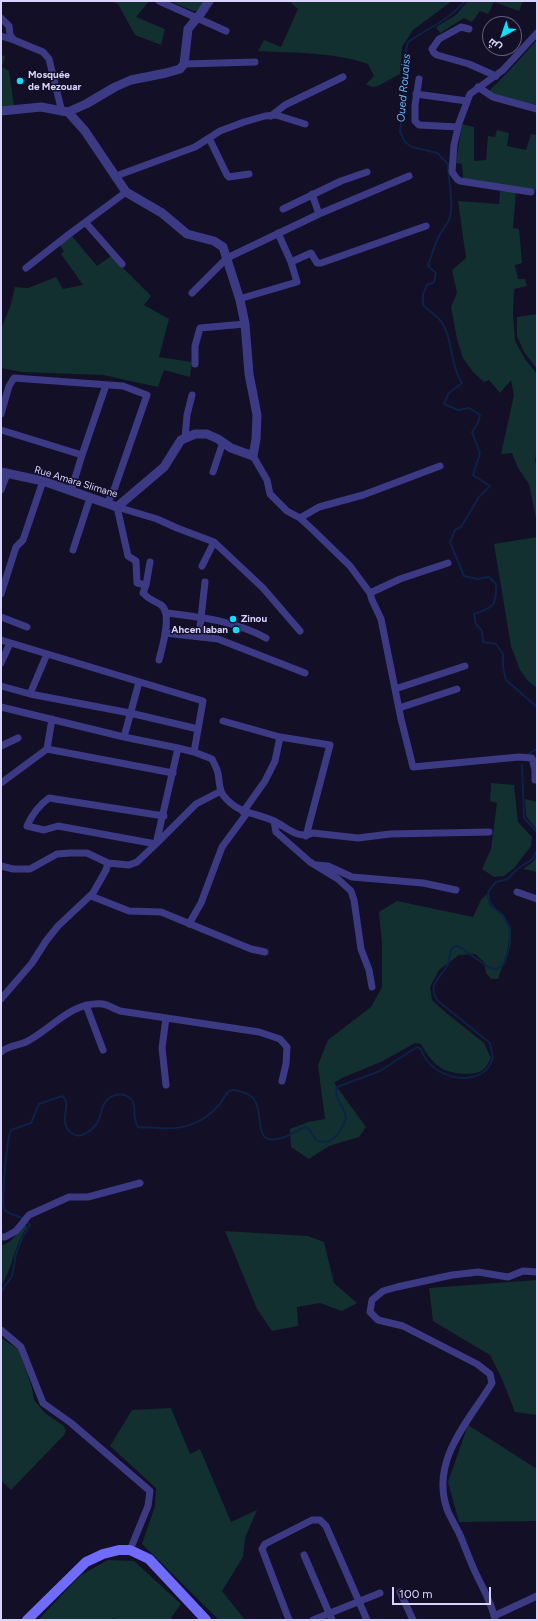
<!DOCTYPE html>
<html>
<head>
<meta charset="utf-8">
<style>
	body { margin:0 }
	#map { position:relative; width:538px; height:1621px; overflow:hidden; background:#130f26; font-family:Figtree,Cairo,sans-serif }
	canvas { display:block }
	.frame { position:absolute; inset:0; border:2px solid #d9d4ff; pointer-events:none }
	.north { position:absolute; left:482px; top:16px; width:40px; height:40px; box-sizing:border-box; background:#130f26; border:1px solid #625e7d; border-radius:50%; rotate:220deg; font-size:11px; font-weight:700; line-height:16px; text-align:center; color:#d9d4ff }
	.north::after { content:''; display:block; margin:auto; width:14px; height:18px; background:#00e5ff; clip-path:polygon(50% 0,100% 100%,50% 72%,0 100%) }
	.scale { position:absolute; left:392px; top:1587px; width:99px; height:18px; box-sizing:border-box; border:2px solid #d9d4ff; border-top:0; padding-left:5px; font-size:12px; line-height:14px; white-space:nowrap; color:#d9d4ff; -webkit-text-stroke:3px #130f26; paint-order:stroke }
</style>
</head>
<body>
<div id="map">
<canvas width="538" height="1621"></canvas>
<div class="frame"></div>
<div class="north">ش</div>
<div class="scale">100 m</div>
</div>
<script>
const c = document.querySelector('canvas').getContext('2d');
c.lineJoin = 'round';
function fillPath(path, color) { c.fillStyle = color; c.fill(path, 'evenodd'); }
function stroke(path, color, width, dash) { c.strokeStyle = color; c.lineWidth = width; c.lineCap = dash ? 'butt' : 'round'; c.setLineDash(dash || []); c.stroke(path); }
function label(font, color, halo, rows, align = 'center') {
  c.font = font + ' Figtree,sans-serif'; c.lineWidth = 3; c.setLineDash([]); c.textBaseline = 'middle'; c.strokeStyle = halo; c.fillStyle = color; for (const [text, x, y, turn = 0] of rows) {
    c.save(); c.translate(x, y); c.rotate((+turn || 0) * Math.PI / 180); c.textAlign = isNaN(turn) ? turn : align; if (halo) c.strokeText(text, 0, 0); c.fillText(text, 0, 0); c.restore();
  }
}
fillPath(new Path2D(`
	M110,1H149L136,17L165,29L161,45L135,35L118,4Z
	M170,1H206L201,10L193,11Z
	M292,1H452L413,30L402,47L400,74L378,86L372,87L366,84L374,76L368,64C334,52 295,53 258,51L264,40L281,47L298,9L291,3Z
	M468,1H523L519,11L494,2L488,14L480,11L472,22L464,18L440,33L436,27L456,15Z
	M537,40V105L496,95L489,91L507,73Z
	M1,55L5,56L2,67L9,71L14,106L1,107L2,81L1,80Z
	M462,124L474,127V161L486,160L488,136L495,137L497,130L509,133L507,146L526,150L531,134L537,135V203V190L463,179L462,164L456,163Z
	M500,191L516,192L513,228L519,229L522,263L515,265L518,279H525L527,286L514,289L513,314L515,341L525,359L537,374V445L535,461L537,467V523L529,484L518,468L512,453L501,454L514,395L511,380L500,393L489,380L484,382L473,372L463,358L457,339L451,307L457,293L452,270L466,258L458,201L499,204Z
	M71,235L97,266L111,256L151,296L144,305L169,319L159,357L192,362L190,377L164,370L158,387L103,375L22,372L1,368V329L10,307L15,287L28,288L56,277L63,289L83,285L61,254L64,251L59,244Z
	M537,314V369L524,352L517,336V317Z
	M537,537V688L528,681L520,670L511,646L494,544Z
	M491,783L514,785L518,822L532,837L531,846L514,868L504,876L494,877L482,869L491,849L497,803L490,801Z
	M525,799L537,802V830L526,816Z
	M537,855V872L523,869L534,861Z
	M487,894C489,910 494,907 503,916C517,931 504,962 498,979H491L486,973L484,962L475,954L459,955L439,970L430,987L432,1000L445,1012L484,1043L491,1058C489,1061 487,1066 484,1069C476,1077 450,1074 441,1068C432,1062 426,1053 421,1044L415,1043L383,1061L342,1078L334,1083L366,1127L359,1137L329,1146L309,1159L291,1147L290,1129L308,1122L325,1119L318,1065L328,1040L371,1007L382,987V943L379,912L397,901L473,917L481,900Z
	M25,1223L27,1227C14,1245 13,1268 1,1286V1245C13,1244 17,1231 25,1223Z
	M225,1231L308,1236L324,1242L334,1283L357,1303L342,1311L320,1303L297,1307L298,1326L272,1331L257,1309Z
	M537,1280V1415L515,1412L502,1379L490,1355L433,1321L429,1288Z
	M1,1338L19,1350L32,1388L34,1400L45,1413L64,1426L66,1431L64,1435L11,1490L1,1480Z
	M171,1408L190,1454L200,1449L231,1522L257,1510L245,1538L243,1557L222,1591L245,1620H219L142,1544L155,1506L156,1488L110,1446L132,1410Z
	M468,1425L537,1469V1521L459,1522L448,1482Z
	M108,1560L134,1561L181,1604L171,1618L172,1620H121L113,1618L110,1620H38L81,1575Z`), '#12302f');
stroke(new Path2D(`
	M465,1C449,20 428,28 408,42L405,56L406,82L400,132L405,142L412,147L437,153L448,164C448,179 454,203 450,217C448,224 442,230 439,236C434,246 431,256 428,266L436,273L434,282L427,285L423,294V305C428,310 434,314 439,319C454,336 449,364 462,383L449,393L444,404L458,410L469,408L480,415L478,423L472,432L480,453L473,475L490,486L479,497L461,527L455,530L450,542L464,576L477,579L489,577L496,584C497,605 493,608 474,614L476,624L482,631L483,642L496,644L503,654V667L506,680L537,707
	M528,754L537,749
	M522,765L524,818L537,832
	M23,1219C18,1215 8,1215 4,1209C1,1202 7,1137 11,1130L31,1123L39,1104L62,1096C74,1105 55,1122 73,1134C82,1139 94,1129 98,1121C101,1116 101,1109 104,1104C109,1095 121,1091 130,1098C138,1105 131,1118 138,1127C145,1128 152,1127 159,1128C183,1130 202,1124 219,1105C223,1101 226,1090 233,1090C236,1090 239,1091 242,1092C274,1099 244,1149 282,1138C290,1136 297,1131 304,1127L308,1128L316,1140C332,1148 342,1130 346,1118C345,1107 333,1098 337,1087L380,1071L417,1047L421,1049C429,1074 464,1087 485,1071C489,1068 491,1062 493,1058L490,1043L438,1001C435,997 433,991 434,986C436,978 445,972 448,964C451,957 448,946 458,946L490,968L497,969L502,966L505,962L510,944V928L503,915L494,908L489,900L488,892L496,882L508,879L517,869L533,859L537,850
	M1,1292L12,1276L16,1254L22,1238L30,1225L27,1222`), '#0c2248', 2);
stroke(new Path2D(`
	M159,1L226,31
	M1,18L9,26L10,35L14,40L43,52L49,59L62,112
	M469,29L461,27L439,39L432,49L434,53L437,55L469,64L496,76
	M1,36L14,40
	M184,64L255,62
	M419,79L415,105V121L419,125L458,127
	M478,87L493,97L537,109
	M416,94L467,101
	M271,116L285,105L343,77
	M209,138L227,175L229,177L249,174
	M116,176L195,147L220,131L244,122L265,116L276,115L305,124
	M531,192L460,181L457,179L452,172L454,145L459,123L470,94L503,70L537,33
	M312,194L319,214
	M283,209L341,181L367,172
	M86,223L122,264
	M278,233L291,262L311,253L317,263H321L426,226
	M26,268L68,235L126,192
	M192,293L227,258L319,214L409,176
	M239,299L297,282L291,262
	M195,364V346L200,328L245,324
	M1,414L9,386L14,378L123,386L147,395L115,487L107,504
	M1,430L82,455L71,491
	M185,438L187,415L192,395
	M82,455L106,385
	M253,456L267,480L270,494L287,511L300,518L313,530L350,566L370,593L372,600L381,619L401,719L413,767L519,757L532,758L535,770V780
	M213,472L223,442
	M1,490L7,474
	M300,518L319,507L363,495L440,466
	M73,550L90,498
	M202,566L214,542
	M146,585L150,562
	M370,593L400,579L448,563
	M1,594L16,547L23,540L43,481
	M167,613C201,617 235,621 266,638
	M1,617L27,627
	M165,633L218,639L305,673
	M199,636L205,582
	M1,640L203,701L194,752
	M159,660C162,648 173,613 161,605C154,600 150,601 143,593L146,585L137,583L136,561L128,556L117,507L157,519L177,528L214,542L263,588L300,631
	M1,663L10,643
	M1,686L30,694L130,713L198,729
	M395,689L465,666
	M30,694L47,654
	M1,707L124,737L178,748L156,844L137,862L129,865L108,863L106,870L93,893L58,926L46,941L32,963L1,999
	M399,708L457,689
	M223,721L280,737L330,745L306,836
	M124,737L139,682
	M1,746L18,738
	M178,748L194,752L212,759C214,763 216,767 217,770C220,778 218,788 223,795C237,814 255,812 274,821C287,827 297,840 313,833L358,838L390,834L489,832
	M47,749L52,719
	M1,783L47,749L173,773
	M243,812L265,781L275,761L280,737
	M164,816L49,798C38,806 32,814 27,826L44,830L58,826L156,844L196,804L221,791
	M274,821L276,832L310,862L338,879L351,891L354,900L361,949L369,970L372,987
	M316,865L328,866L352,877L423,883L456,890
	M1,866L13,869H30L57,854L70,853H87L108,863
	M517,892L537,899
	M91,896L129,911L161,912L251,949L265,952
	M189,924L201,903L222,847L247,813
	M86,1005L103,1050
	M166,1018L162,1048L166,1085
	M1,1052C9,1045 17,1046 26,1042C52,1029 71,1001 103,1004C108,1005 115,1009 120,1011L259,1032L280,1039L287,1047L286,1064L282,1081
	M1,1237H5L16,1231L29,1215L69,1197H88L140,1183
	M1,1330L21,1347L43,1403L71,1423L150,1491L148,1506L130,1550
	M304,1555L332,1620
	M400,1592L413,1620
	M494,1616L537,1596
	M289,1620L262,1549L265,1544L312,1520H320L326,1526L367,1620
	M313,1620L380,1593
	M495,1620C492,1602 480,1584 473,1567C468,1556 464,1544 459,1533C455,1525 450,1517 447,1509C430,1460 469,1421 492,1383L490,1374L477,1364L403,1326L378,1320L370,1312L372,1300L383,1291L397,1287L452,1275L478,1272L508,1277L523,1271L537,1272`), '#3d3a85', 7);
stroke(new Path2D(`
	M1,111L41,107L68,112L85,131L126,192L162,213L187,234L214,241L223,247L240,300L245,324L249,374L257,415L256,439L253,456L231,448L218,439L207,434H195L181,440L164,467L117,507L43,481L1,472
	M68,112L86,104L115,87L131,80L166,73L180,69L184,64L188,29L201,13L209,1`), '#3d3a85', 9);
stroke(new Path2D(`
	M27,1620L86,1562L103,1554L119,1550H130L149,1559L206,1620`), '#6f6bff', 10);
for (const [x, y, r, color] of [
	[20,81,4,"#00e5ff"],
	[233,619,4,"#00e5ff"],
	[236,630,4,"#00e5ff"]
]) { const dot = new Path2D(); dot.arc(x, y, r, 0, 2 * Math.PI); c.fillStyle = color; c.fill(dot); stroke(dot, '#130f26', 1.5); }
label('bold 10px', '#d9d4ff', '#130f26', [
	["Mosquée",28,75],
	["de Mezouar",28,87],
	["Zinou",241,619],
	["Ahcen laban",228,630,"right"]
], 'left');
label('10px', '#d9d4ff', '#130f26', [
	["Rue Amara Slimane",76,482,17]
]);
label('italic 11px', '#62b6ff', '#130f26', [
	["Oued Rouaiss",404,88,-85]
]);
</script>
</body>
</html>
